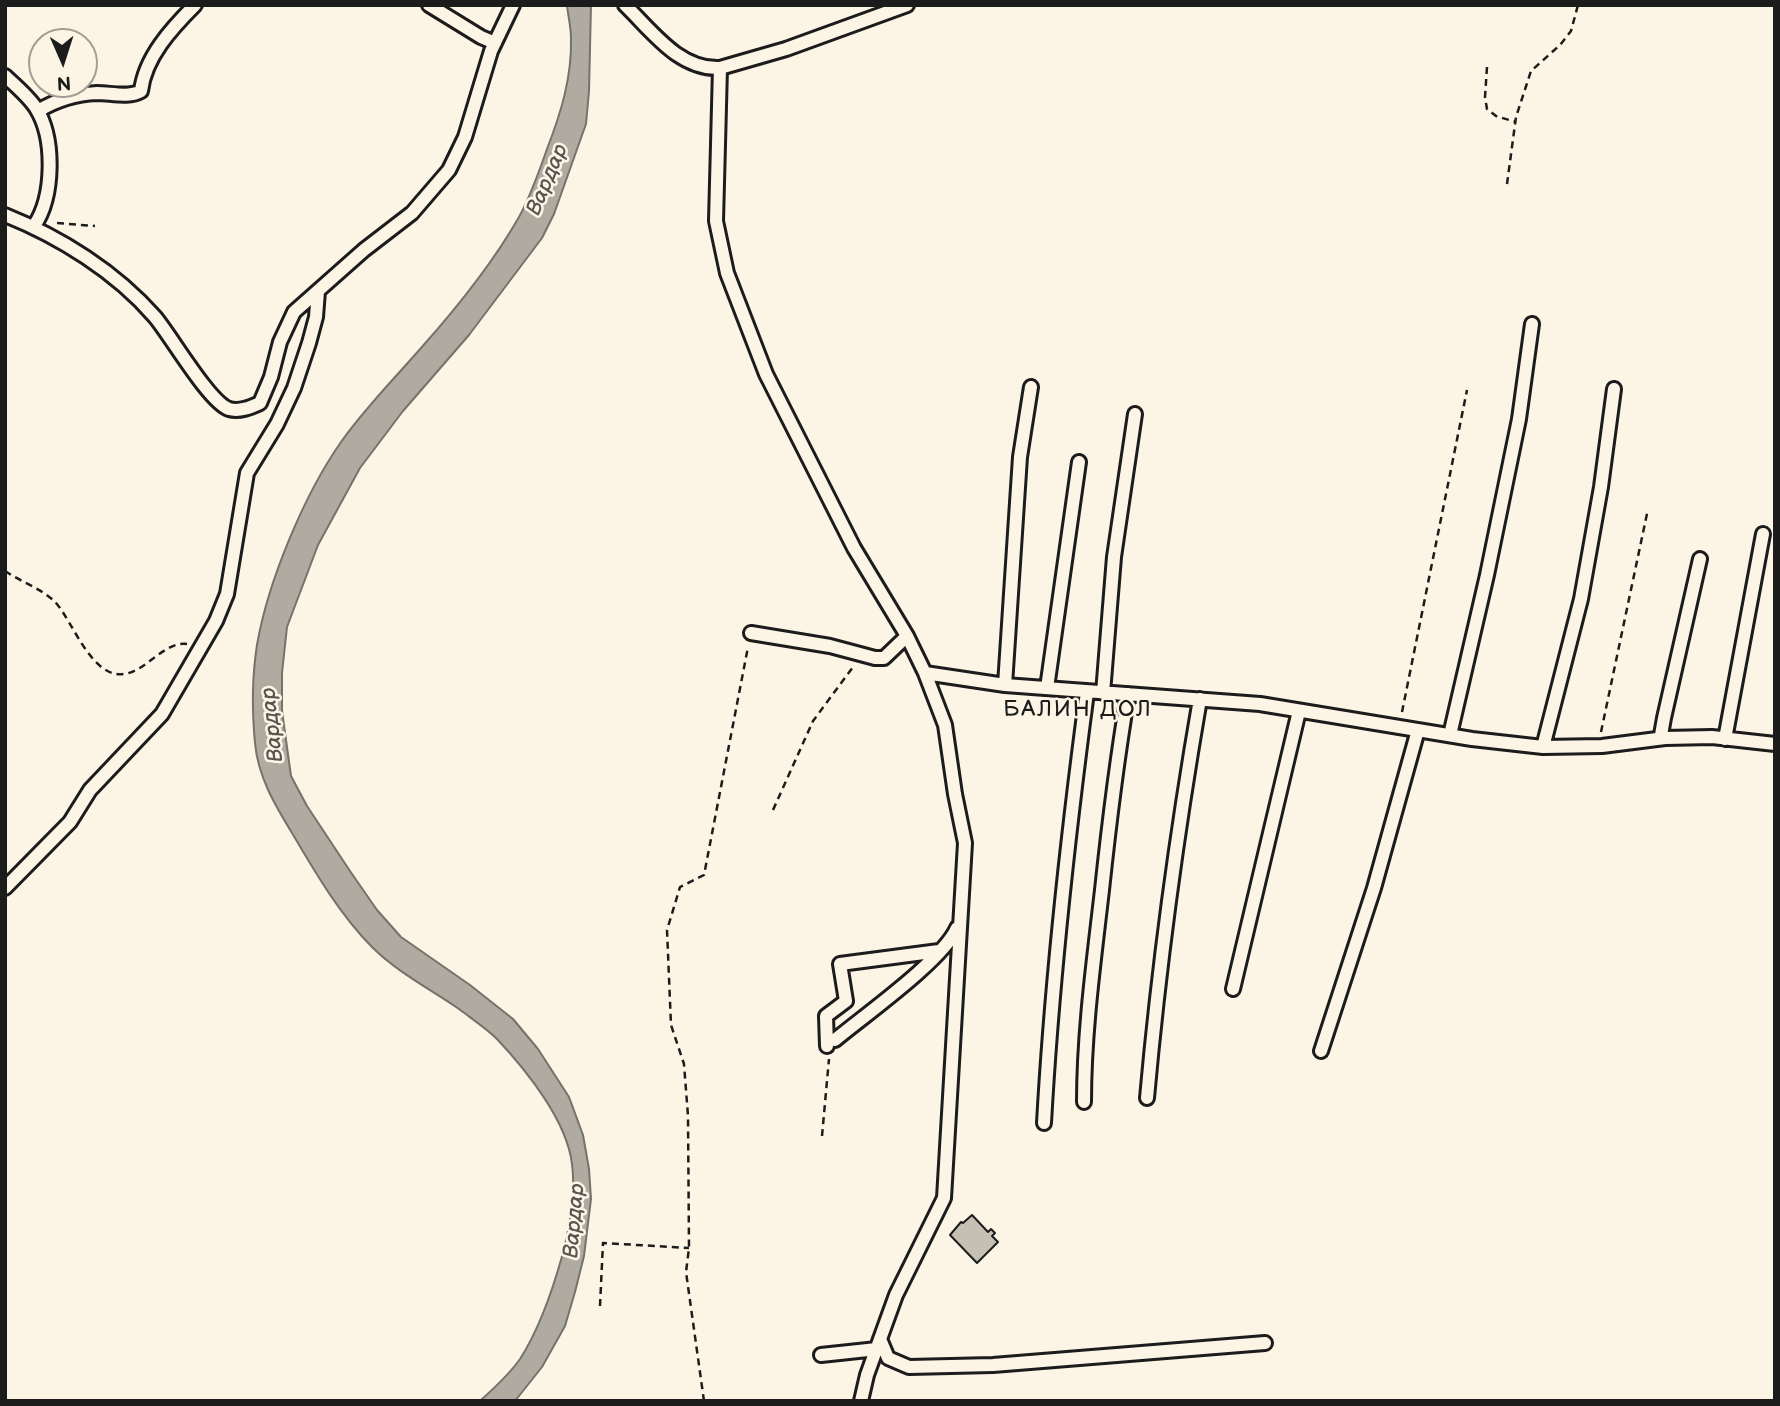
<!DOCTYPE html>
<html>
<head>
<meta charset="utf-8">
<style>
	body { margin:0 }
	#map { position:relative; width:1780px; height:1406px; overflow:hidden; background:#fcf5e5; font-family:"Balsamiq Sans",sans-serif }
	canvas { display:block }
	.frame { position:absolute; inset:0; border:7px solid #1c1c1c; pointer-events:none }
	.north { position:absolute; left:28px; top:28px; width:70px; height:70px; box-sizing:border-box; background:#fcf5e5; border:2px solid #a29e95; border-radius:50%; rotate:177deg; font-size:19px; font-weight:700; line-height:28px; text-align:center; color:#1c1c1c }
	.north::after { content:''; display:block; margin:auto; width:24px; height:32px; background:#1c1c1c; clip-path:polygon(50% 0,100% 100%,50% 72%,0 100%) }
</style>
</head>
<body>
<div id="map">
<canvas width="1780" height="1406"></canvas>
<div class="frame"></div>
<div class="north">N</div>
</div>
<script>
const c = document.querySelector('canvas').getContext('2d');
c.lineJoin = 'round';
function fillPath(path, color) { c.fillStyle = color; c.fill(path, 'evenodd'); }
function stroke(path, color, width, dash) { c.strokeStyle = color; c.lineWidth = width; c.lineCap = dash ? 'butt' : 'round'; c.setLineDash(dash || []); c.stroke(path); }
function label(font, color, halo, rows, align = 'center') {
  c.font = font + ' "Balsamiq Sans",sans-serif'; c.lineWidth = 5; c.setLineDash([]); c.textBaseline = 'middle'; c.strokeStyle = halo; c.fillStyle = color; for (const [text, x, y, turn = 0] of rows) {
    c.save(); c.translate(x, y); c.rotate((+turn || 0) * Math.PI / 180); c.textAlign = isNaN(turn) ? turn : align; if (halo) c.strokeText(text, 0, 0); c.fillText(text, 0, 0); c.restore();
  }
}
const water = new Path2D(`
	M567,5H591L589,91L586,124L554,214L542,238L469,335L403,411L360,468L318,545L287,627L282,673V711L291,776L307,806L350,871L377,910L401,937L470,985L513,1019L538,1049L569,1097L583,1135L589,1169L591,1199L584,1256L575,1292L565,1326L542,1367L515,1401H480C494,1388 509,1375 520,1359C540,1328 553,1289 563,1253C570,1225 576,1194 572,1164C567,1121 527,1071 497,1039C486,1028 472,1019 459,1009C430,989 397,972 372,947C340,915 315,872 292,833C275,805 258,777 255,743C252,712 252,677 257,645C268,581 304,495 341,442C365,408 394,379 421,348C454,311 494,261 519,217C531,195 539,172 547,149C561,113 572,77 571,38C571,27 568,16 567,5Z`);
fillPath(water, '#b0aba1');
stroke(water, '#75726c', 2);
const building = new Path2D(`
	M972,1215L988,1232L991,1229L995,1233L992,1236L998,1242L977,1263L950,1235L961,1222L963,1223Z`);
fillPath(building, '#c4c0b3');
stroke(building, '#1c1c1c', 2);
const street = new Path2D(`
	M429,5L481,37L495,43
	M625,5C652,31 679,70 720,68L716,221L727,273L766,374L854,548L907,636L925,673L945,725L955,794L965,843L944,1198L896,1295L867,1375L861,1401
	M720,68L786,49L907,5
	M5,76C16,86 28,96 36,108C55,138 54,197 34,226
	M38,111C56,100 75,94 97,93C111,93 129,98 141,91C145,57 172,28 195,5
	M5,215C60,237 116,272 155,317C171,336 209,402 229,409C240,412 251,407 260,403L271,377L280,342L294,312L364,250L412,213L449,170L465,137L491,51L513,5
	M751,633L830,646L875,658H884L907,636
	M925,673L1005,685L1260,704L1472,739L1543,747L1602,746L1665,738L1712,737L1775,744
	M1005,685L1020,457L1031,387
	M1047,688L1079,462
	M1103,693L1114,557L1135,414
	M1450,735L1487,575L1519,419L1532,324
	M1665,738L1661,735L1664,718L1700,559
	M1725,739L1763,534
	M1543,747L1581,599L1601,487L1614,389
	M5,888L70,822L90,790L162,714L216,621L227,594L247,473L277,424L294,388L309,343L316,317L318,291
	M1233,989L1299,711
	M835,1040C865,1015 943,960 957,928
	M827,1046L826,1016L846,1001L840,964L939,951
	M1321,1051L1374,888L1418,730
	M1147,1098C1159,964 1177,832 1200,699
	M1084,1102C1084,1031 1094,960 1102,890C1109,824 1117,759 1128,694
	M1044,1123C1052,978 1068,835 1087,692
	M880,1339L888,1358L909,1367L993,1365L1265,1343
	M821,1355L877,1349`);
stroke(street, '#1c1c1c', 18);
stroke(new Path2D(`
	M1487,67L1485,97L1487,109L1496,116L1516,122
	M1507,184L1516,117L1531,71L1560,45L1571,31L1578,5
	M57,223L95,226
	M5,571C21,582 43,589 56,603C73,622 92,679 124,674C147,671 164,641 187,644
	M1402,712L1467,390
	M1601,732L1648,509
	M773,810L813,721L853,667
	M822,1136L829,1059
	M600,1306L603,1243L689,1248
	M704,1401L686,1272L689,1248L688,1116L684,1064L671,1025L667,930L680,887L704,875L748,647`), '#1c1c1c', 2.5, [7, 5]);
stroke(street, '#fcf5e5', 12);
label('italic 21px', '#575551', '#fcf5e5', [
	["Вардар",548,180,-67],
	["Вардар",273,725,-96],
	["Вардар",575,1221,-85]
]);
c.letterSpacing = '2px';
label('23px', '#1c1c1c', '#fcf5e5', [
	["БАЛИН ДОЛ",1078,710]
]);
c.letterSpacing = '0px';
</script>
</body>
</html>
